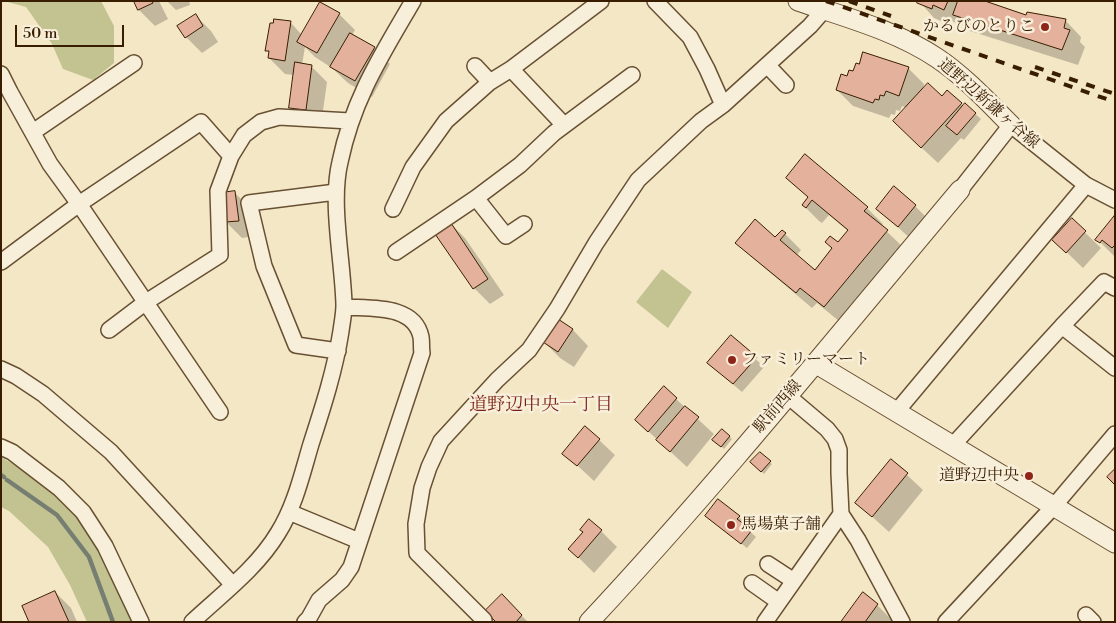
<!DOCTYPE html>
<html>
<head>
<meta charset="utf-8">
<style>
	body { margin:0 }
	#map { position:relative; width:1116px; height:623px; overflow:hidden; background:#f4e7c6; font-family:"Libre Bodoni",serif }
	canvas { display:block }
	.frame { position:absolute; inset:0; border:2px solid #391d01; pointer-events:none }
	.scale { position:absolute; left:15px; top:25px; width:109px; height:22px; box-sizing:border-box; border:2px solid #391d01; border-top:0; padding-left:6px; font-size:15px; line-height:18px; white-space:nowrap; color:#391d01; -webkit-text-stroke:4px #f8efda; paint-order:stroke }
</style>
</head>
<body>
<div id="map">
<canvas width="1116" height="623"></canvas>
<div class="frame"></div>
<div class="scale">50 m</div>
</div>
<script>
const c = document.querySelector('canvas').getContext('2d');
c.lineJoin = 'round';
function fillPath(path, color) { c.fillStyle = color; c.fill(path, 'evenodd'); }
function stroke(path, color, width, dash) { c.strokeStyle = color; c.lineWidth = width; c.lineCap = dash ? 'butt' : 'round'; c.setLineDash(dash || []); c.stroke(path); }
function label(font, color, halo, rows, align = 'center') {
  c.font = font + ' "Libre Bodoni","Noto Serif JP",serif'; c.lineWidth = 5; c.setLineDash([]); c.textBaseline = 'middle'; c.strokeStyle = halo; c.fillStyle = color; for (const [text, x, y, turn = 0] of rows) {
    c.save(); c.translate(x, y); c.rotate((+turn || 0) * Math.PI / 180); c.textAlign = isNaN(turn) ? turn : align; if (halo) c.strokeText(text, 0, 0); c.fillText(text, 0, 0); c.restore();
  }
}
fillPath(new Path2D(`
	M4,1H101L114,26V63L93,80L63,69L52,44L26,7Z
	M662,269L692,292L668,328L636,302Z
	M1,457L36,478L59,496L91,531L136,622H87L70,585L48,547L9,511L1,507Z`), '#c2c391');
fillPath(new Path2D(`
	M135,1H159L168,19L155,26L139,10Z
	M167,1H189L190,5L176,10Z
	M919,1H981L1027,17L1065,20L1081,37L1080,42L1085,47L1078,65L970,31L961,22L960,25L950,20L948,24L934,18Z
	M339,14L355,30L352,35L374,48L390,64L372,97L348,83L332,68L315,57L305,47L302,65L311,66L327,82L321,125L306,123L290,107L294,75L285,74L269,58L270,53L267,50L290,22L302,35Z
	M195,15L211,31L218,42L202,53L186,37Z
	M908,68L924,84L922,92L942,98L947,92L964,107L965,105L981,119L964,140L961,138L938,163L910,137L907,108L902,106L900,111L896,110L895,115L891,114L889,118L853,106L837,90L848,78Z
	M787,178L867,208L883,224L881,226L903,247L840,322L817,303L812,308L753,258L737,242L776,238L785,234L801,250L796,256L815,271L848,231L829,215L822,223L819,221L803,205L809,198Z
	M235,193L251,209L254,236L242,238L226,222Z
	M915,206L931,222L914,242L877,208Z
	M1115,216V257L1097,239Z
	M1072,220L1101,248L1083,268L1054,240Z
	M449,222L465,238L504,295L490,304L474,288Z
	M559,321L573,330L588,346L574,367L560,358L544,342Z
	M731,336L764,367L742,392L708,363Z
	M664,388L714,434L687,467L636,420Z
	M722,430L732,439L724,449L714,440Z
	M599,440L615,455L594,481L564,453Z
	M760,453L772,464L764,474L752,462Z
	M892,461L923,490L889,532L857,503Z
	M718,501L739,517L745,523L743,525L756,537L747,548L712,521Z
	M601,531L617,547L594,573L570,549Z
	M55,592L71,608L77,622H30Z
	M502,596L528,622H498Z
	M877,605L893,621V622H843Z`), '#0003');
stroke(new Path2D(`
	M1,475L4,477
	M7,480L57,515L76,540L89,557L113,622`), '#767e72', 4.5);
const building = new Path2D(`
	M134,1H152L153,3L138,10Z
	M918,1H948L944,10L933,5L932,9L917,3Z
	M958,1H985L1026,15L1027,12L1066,19L1064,28L1070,30L1062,50L953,15Z
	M320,2L340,13L317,53L297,42Z
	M196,14L203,26L185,38L177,26Z
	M274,19L291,21L285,61L268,58L269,51H265L270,23H273Z
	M350,33L375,47L355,81L330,67Z
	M863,52L909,67L899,96L886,91L884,96L880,95L879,100L875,99L873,103L836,90L841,74L847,76L849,70L853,71L856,63L859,64Z
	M295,62L312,65L306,110L289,108Z
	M928,83L942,96L947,90L962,103L921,148L893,121Z
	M965,103L976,113L957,135L946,126Z
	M805,154L868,207L864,211L888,230L824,307L800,288L796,293L735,243L755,219L775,237L782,230L786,233L780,240L815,270L832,248L825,242L830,236L838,242L848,230L812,200L806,208L802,205L808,197L786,178Z
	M894,186L916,205L898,227L876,209Z
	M235,191L239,221L225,222L221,193Z
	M1115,215V245L1112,248L1102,240L1100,243L1095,240Z
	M1072,218L1086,231L1066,253L1052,240Z
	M449,220L488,279L473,289L433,231Z
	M558,319L573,329L558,352L543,342Z
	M731,335L757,357L733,384L707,363Z
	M664,386L677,398L648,432L635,420Z
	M685,406L699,417L670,452L656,440Z
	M585,426L600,439L577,466L562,454Z
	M722,429L730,436L721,447L712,440Z
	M760,452L771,461L761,472L750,462Z
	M891,459L908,473L872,517L855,503Z
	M1115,469V485L1107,477Z
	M718,499L740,516L737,519L752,530L741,544L705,516Z
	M589,519L602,530L578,558L568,549L583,532L580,530Z
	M55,591L69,622H29L22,606Z
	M863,592L878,604L865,622H841Z
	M502,594L522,615L516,622H496L485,611Z`);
fillPath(building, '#e4b19d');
stroke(building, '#391d01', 1);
const minor = new Path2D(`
	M655,1L690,37L707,69L723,105
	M767,65L786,85
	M475,66L490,82
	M511,69L564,125
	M1,74L10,92L50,164L79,204L220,412
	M33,132L134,63
	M960,190L1011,125L1086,185L1115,200
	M336,192L249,203L264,266L296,345L338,351
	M476,198L506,236L524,224
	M393,209L413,167L446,121L490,82L511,69L601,1
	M396,252L476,198L520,165L554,133L632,75
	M1,262L79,204L201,122L231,156
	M1115,288L1104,282L1062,326L1115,368
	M109,330L146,302L220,255L218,191L231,156L244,135L261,122L279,117L350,121
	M1,369L16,376L43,394L111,452L233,585
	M788,396L827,429L835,439L839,450V473L841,514L858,540L902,622
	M897,411L1086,185
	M953,445L1062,326
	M1,447L12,452L59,488L83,512L105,546L141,622
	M289,512L359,541
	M768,564L794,581
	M752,583L779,602
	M1086,615L1093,622
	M484,620L417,553L416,524L422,488L429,467L441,441L497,380L529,350L557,309L596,243L638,180L701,121L723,105L810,26L824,10
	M192,622C222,594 257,568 278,533C295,506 302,474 311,444C323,407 335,370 341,331C342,323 344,314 344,305C343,261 330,204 340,162C353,99 381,56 413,1
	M305,622L309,618L319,600L342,580L351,567L422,353C421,348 422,342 421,337C414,304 370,309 344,307
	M765,622L841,514
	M946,622L1054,506L1115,434`);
const tertiary = new Path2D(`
	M798,1C844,17 895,30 937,58C964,76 988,102 1011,125
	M815,363L1115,543
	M589,622C719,483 838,335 960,190`);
stroke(minor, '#685032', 18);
stroke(tertiary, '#685032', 21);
stroke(minor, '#f8efda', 15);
stroke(tertiary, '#f8efda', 19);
stroke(new Path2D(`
	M826,1L1115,102
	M849,1L891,16
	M1035,67L1115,94`), '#391d01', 4, [9, 9]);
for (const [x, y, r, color] of [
	[1045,27,5,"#8f2418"],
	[732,360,5,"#8f2418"],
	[1029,476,5,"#8f2418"],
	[731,525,5,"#8f2418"]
]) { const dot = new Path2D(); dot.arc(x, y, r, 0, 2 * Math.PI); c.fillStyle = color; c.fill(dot); stroke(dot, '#f8efda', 2); }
label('16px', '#391d01', '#f8efda', [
	["かるびのとりこ",1035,27],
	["ファミリーマート",742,360,"left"],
	["道野辺中央",1019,476],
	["馬場菓子舗",741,525,"left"]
], 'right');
label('16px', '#391d01', '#f8efda', [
	["道野辺新鎌ヶ谷線",988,104,41],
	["駅前西線",778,407,-49]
]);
label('18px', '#7a1f14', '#f8efda', [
	["道野辺中央一丁目",541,406]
]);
</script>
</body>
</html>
